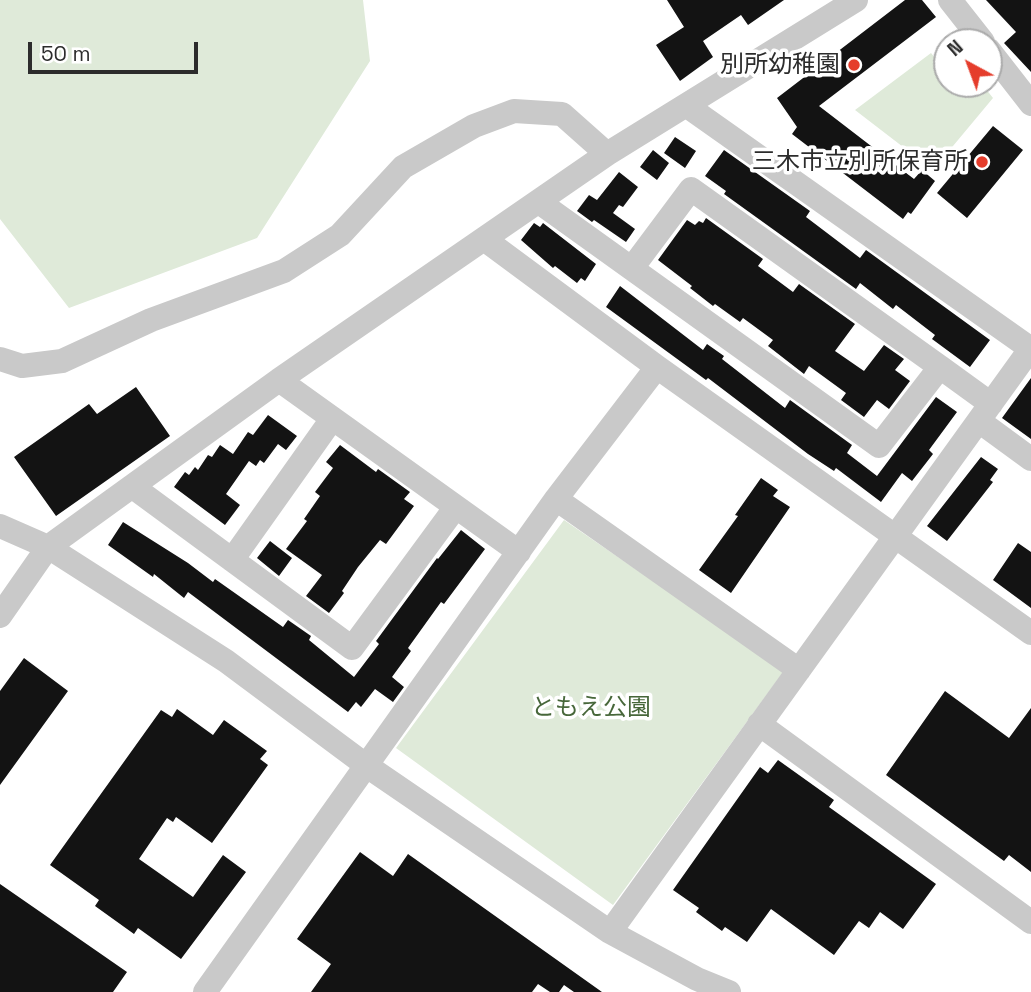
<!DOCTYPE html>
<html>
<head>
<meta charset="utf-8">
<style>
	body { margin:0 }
	#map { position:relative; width:1031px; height:992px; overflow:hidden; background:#fff; font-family:"Space Grotesk",sans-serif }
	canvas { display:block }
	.north { position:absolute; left:933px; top:28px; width:70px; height:70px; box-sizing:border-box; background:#fff; border:2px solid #ababab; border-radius:50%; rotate:319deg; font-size:19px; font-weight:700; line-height:28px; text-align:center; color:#2c2c2c }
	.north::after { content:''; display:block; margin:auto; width:24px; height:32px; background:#e53d2c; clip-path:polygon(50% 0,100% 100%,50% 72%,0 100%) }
	.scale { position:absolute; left:28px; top:42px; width:170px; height:32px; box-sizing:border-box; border:4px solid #2c2c2c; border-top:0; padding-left:9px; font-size:21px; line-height:24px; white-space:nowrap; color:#2c2c2c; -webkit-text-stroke:5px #fff; paint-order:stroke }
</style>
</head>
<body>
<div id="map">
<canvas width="1031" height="992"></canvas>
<div class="north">N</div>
<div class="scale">50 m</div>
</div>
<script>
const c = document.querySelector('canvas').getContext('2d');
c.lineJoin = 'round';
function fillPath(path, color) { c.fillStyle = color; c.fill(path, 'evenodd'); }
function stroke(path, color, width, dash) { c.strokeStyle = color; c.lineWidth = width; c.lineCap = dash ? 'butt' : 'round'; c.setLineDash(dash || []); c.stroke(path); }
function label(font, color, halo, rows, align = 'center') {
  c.font = font + ' "Space Grotesk","Noto Sans JP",sans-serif'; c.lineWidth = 7; c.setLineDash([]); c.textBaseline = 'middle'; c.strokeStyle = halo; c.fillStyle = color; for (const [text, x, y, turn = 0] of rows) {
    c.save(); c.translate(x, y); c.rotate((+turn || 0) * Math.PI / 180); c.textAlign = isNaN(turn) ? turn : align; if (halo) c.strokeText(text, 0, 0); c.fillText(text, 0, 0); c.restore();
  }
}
fillPath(new Path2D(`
	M0,0H363L370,61L257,238L69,308L0,219Z
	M931,53L947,72V84H982L993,98L933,170L855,110Z
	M564,520L784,671L613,905L396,748Z`), '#dfead9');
fillPath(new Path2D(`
	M667,0H784L748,25L741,15L703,41L713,57L680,81L656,45L684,27Z
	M905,0H922L936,17L819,106L914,179L922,170L935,181L911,214L908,212L903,219L792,134L797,127L777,98Z
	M986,0H1031V72L1004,43L1016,32Z
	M993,126L1023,150L967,218L937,193Z
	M675,137L696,151L685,168L664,153Z
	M653,150L669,163L657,180L640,167Z
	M724,150L810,211L806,217L860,258L866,250L990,340L970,367L932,339L935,335L896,305L893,309L860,283L856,289L724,194L726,191L705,176Z
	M619,172L638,187L623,207L619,205L613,213L635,229L626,242L594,220L592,222L577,211L589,195L597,200Z
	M706,218L763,259L758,266L793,292L799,284L855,324L835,351L864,371L884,345L904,359L895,370L910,381L889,409L877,400L864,417L841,400L846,393L809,366L804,374L768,346L773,340L743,318L740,322L715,304L713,306L690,288L692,286L658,260L687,220L695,225L699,221L703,223Z
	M534,223L540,227L543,223L596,264L585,281L581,278L577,283L555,266L553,268L521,240Z
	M620,286L703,350L707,344L724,356L722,359L785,408L790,400L852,445L847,453L877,476L936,397L957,412L929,450L933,454L912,481L902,473L881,502L836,468L834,471L808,454L708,378L706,380L606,307Z
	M1031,378V439L1002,418Z
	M136,387L170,436L56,516L14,457L89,404L97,414Z
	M268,415L297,436L286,450L278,444L264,463L260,460L256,466L249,461L226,494L240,505L225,525L174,487L185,472L189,475L195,467L198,470L208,455L212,457L220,445L233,454L248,432L253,435Z
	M340,445L376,472L378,469L410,492L404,499L414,506L386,544L380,540L358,567L342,591L344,593L329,613L306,596L322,575L286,549L307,521L304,519L320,496L315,492L333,468L326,462Z
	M981,457L998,469L990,480L993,482L947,541L927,526Z
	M761,478L778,490L773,496L790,507L731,593L699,570L738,516L735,515Z
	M123,522L188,563L213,582L215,579L283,627L288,620L311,636L309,640L354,677L379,644L376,641L437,558L438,559L461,530L485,549L444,604L441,602L408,648L411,651L392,677L404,687L393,702L375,689L361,707L356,702L348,712L188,592L184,598L154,574L153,577L108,545Z
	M270,541L292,558L279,576L257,558Z
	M1018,543L1031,552V608L993,580Z
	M24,658L68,691L0,785V691Z
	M945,691L1009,738L1031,708V872L1009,855L1004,861L886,775Z
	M177,709L213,735L224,720L267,751L260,759L268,765L212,843L176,817L173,822L167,818L139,859L193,897L223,855L246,872L181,959L138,928L134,934L95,906L99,900L50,865L161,710L172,717Z
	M778,760L834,800L829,807L936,884L903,929L880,912L869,928L859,921L834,955L771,909L747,942L725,927L722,931L696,912L699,908L673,890L760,767L768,773Z
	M360,852L393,876L408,854L602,992H574L564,985L559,992H550L538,984L532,992H311L331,964L297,939Z
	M0,884L127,972L113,992H0Z`), '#131313');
stroke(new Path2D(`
	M950,0L983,42
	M989,50L1031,104
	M687,106L1031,349
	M539,202L879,446L940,367L991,404
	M484,239L657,367L1031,633
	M632,268L691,189L940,367
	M0,359L22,366L62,361L151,320L284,271L340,235L403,167L474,126L514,111L562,114L607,154
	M279,380L519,552
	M979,421L1031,459
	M133,487L352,648L455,508
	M556,499L799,670
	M0,526L48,547L226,661L367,766L610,932L697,979L729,992
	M232,560L332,419
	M0,616L48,547L279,380L607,154L856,0
	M759,724L1031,922
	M610,932L1031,348
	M205,992L556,499L657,367`), '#c9c9c9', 24);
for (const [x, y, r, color] of [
	[854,65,7,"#e53d2c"],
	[982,162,7,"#e53d2c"]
]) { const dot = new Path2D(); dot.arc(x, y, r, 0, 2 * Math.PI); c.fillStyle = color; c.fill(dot); stroke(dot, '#fff', 2.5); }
label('24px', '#2c2c2c', '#fff', [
	["別所幼稚園",840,65],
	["三木市立別所保育所",968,162]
], 'right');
label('24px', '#47673a', '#fff', [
	["ともえ公園",591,708]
]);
</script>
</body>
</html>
